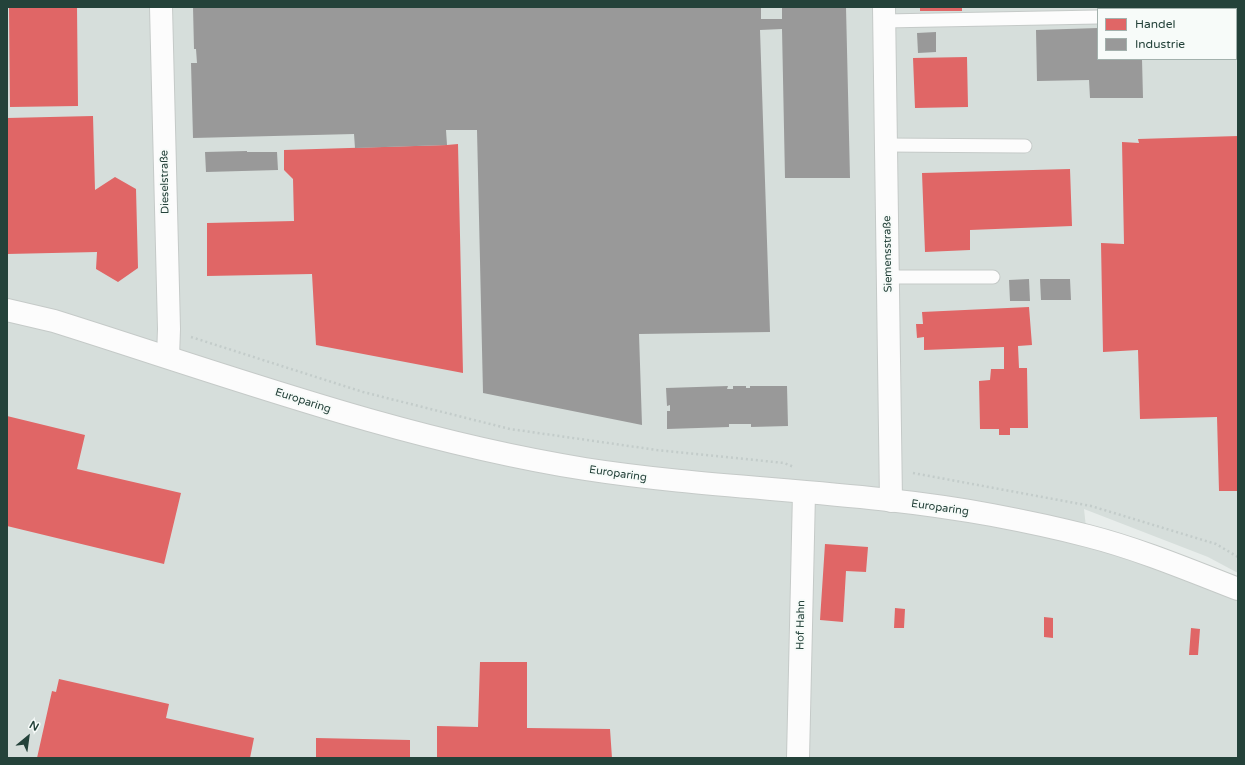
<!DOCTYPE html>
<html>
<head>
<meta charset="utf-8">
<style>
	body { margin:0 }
	#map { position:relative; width:1245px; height:765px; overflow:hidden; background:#e8edeb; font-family:"Varela Round",sans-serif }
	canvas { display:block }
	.frame { position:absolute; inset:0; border:8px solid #24423a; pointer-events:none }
	.legend { position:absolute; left:1097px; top:8px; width:140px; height:52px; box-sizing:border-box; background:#f7fbf9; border:1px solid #a3b1ad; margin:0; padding:5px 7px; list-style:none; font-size:12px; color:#24423a }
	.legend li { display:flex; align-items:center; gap:8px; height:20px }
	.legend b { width:20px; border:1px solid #a3b1ad }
	.north { position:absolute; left:8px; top:717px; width:40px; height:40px; -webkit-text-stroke:3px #f7fbf9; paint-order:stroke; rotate:29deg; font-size:11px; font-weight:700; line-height:16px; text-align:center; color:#24423a }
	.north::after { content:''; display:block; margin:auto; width:14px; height:18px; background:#24423a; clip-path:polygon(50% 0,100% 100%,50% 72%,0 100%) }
</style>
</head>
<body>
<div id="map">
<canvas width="1245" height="765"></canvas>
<div class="frame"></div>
<ul class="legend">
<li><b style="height:11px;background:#e06666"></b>Handel</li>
<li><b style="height:11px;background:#999"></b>Industrie</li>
</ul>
<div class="north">N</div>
</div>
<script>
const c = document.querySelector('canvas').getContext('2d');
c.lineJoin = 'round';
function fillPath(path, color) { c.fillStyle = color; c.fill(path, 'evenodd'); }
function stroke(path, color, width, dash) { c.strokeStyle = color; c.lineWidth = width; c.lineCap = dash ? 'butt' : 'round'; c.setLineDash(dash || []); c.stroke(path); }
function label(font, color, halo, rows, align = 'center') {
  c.font = font + ' "Varela Round",sans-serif'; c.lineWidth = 4; c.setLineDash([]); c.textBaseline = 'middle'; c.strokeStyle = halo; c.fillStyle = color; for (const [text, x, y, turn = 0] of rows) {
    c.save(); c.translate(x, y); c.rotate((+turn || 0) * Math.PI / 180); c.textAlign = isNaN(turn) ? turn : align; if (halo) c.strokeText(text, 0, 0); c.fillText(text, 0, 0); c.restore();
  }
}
fillPath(new Path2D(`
	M7,7H1238V573L1208,557L1084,509L1088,546L1238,598V758H7ZM1098,9H1236V59H1098Z`), '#d6dedb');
fillPath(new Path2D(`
	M9,7H77L78,106L10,107Z
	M920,7H962V11H920Z
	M1209,7H1238V24H1236V9H1209Z
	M967,57L968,107L915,108L913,58Z
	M93,116L95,190L115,177L136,189L138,268L118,282L96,269L97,252L7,254V118Z
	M1238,136V491H1219L1217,417L1140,419L1138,350L1103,352L1101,243L1124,244L1122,142L1139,143L1138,139Z
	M458,144L463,373L316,345L312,274L207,276V223L294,221L293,179L284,170V150L447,145Z
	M1070,169L1072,226L970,230V250L925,252L922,173Z
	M1029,307L1032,345L1018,346L1019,368H1027L1028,428H1010V435H999V429H980L979,381L990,380L991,369H1004V347L924,350V337L917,338L916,324H923L922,312Z
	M7,416L85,435L77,469L181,493L164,564L7,526Z
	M825,544L868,547L866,572L846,571L843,622L820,620Z
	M895,608L905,609L904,628H894Z
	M1044,617L1053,618V638L1044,637Z
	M1191,628L1200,629L1198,655H1189Z
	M480,662H527V728L610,729L612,758H437V726L478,727Z
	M59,679L169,704L166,718L254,738L250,758H37L52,691L56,692Z
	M316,738L410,740V758H316Z`), '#e06666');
fillPath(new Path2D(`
	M193,7H761V19H782V7H846L850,178H785L782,29L760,30L770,332L639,334L642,425L483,393L477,130H446L447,145L355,148L354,134L193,138L191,63H197L196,49H194Z
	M1098,28V59H1142L1143,98H1090L1089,80L1037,81L1036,30Z
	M936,32V52L918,53L917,33Z
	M247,151V152H277L278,170L206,172L205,152Z
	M1029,279L1030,301H1010L1009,280Z
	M1040,279H1070L1071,300H1041Z
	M728,386L727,389H733V386H746V388H750V386H787L788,426L751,427V424H729V427L667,429V411H670V405L667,406L666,388Z`), '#999');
const service = new Path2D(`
	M884,21L1098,17
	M886,145L1025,146
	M888,277H993`);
const minor = new Path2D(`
	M161,7L169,329L168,357
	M884,7L891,501
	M798,758L804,493`);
const tertiary = new Path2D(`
	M7,310L54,321C229,376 403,440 585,469C720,490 858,490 992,515C1024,521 1057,528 1088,536C1139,549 1189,570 1238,589`);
stroke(service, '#c5cac8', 15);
stroke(minor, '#c5cac8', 24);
stroke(tertiary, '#c5cac8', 24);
stroke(new Path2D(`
	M191,337L363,392L510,429L657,450L784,463L794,467
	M913,473L1091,506L1216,544L1238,557`), '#c3ccca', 2.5, [2, 3]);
stroke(service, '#fcfcfc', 13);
stroke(minor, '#fcfcfc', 22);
stroke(tertiary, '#fcfcfc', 22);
label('11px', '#24423a', '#f7fbf9', [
	["Dieselstraße",165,182,-91],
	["Siemensstraße",888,254,-91],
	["Europaring",303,401,18],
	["Europaring",618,474,8],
	["Europaring",940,508,8],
	["Hof Hahn",801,625,-89]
]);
</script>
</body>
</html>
